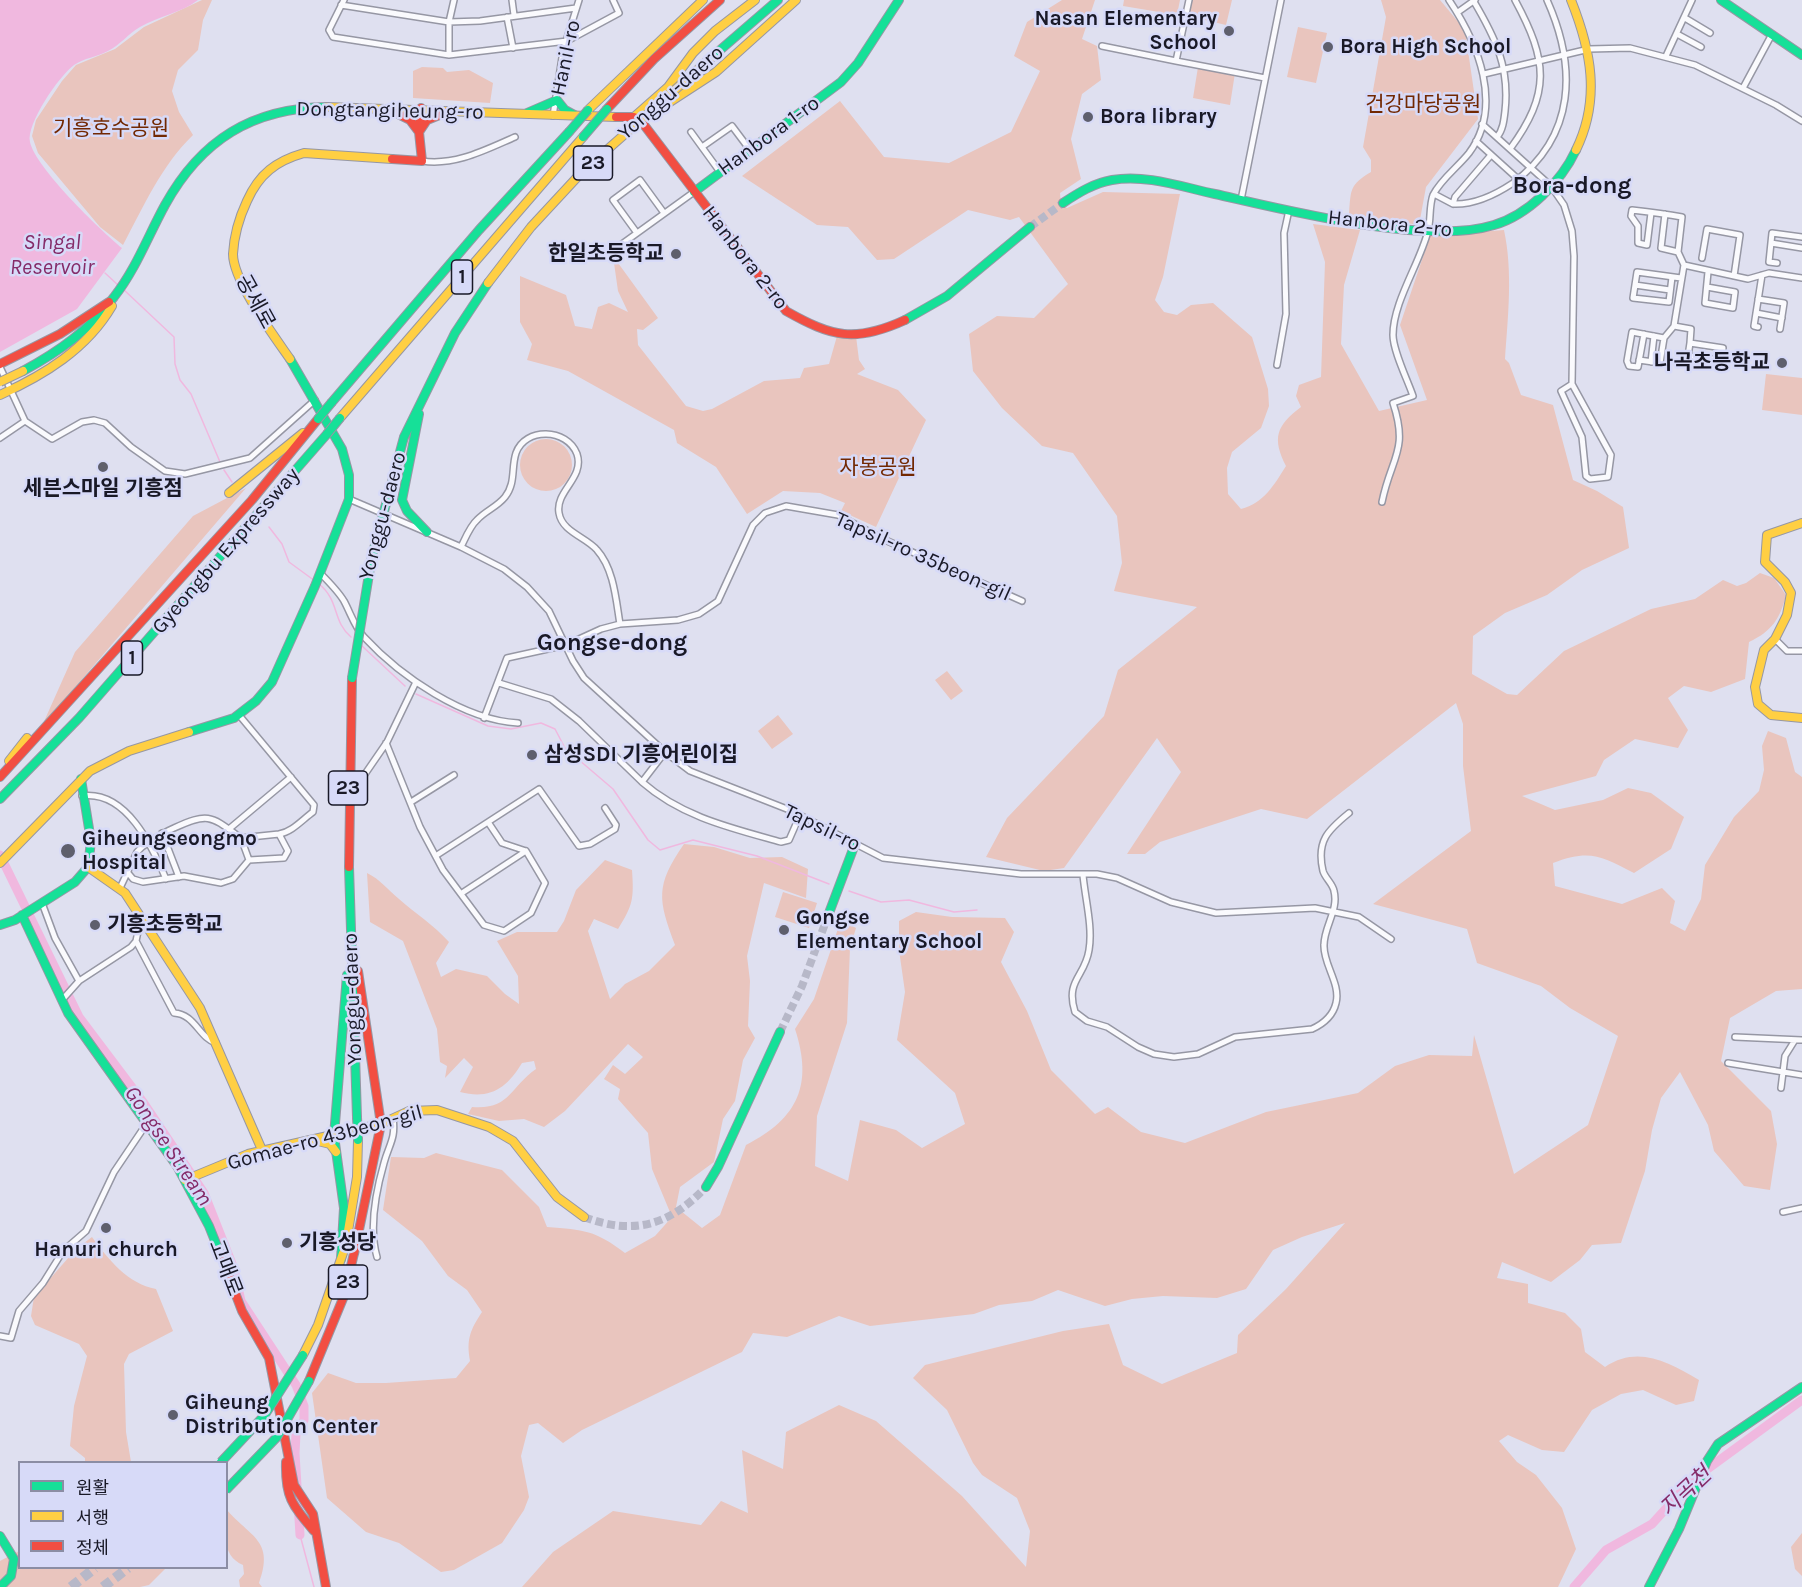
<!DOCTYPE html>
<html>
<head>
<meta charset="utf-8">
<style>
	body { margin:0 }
	#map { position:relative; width:1802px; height:1587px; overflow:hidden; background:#dfe0f0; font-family:Karla,"Noto Sans KR",sans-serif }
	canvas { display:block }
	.legend { position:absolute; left:18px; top:1461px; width:210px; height:108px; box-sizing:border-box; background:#d7daf8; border:2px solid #8b8da4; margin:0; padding:8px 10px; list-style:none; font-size:18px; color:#191927 }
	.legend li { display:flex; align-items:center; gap:12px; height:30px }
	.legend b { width:30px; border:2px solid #8b8da4 }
</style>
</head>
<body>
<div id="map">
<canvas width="1802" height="1587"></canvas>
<ul class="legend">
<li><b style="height:8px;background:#16e098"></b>원활</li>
<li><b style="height:8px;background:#ffcf43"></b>서행</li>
<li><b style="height:8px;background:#f24e42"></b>정체</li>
</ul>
</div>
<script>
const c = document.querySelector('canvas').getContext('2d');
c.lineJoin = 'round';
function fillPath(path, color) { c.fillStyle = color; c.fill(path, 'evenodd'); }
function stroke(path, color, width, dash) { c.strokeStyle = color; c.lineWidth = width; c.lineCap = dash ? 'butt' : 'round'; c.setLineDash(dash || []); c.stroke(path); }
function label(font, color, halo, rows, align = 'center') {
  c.font = font + ' Karla,"Noto Sans KR",sans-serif'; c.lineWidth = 5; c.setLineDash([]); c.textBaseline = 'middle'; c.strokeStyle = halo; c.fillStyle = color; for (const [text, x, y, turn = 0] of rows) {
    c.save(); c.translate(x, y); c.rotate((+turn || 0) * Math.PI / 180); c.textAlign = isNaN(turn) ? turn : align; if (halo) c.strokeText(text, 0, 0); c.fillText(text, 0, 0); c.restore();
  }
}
fillPath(new Path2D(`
	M202,0H212L203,20L198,50L178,70L172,91L179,112L193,135C161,166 144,206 123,245L100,227L38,153L32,136L36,120L62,81L76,65L115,49L144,27Z
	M1062,0H1095L1082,39L1097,46L1101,80L1082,94L1071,139L1081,179L1060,193L1061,205L1067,208L1103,192L1180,194L1163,277L1155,300L1164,312L1177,315L1191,305L1213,303L1252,337L1268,389L1269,406L1261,428L1232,452L1227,468L1228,494L1241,509C1264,503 1274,485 1286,466C1272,438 1276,426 1301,407L1296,396L1299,385L1321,377L1325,262L1313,224L1360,230L1344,285L1341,344L1379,411L1427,400L1400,325L1430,236L1504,230C1513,272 1508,316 1505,359L1509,363L1521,395L1553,405L1573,480L1597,491L1623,507L1629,548L1582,570L1547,595L1505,613L1473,636L1472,674L1507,694L1517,695L1564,651L1651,609L1695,599L1723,580L1737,586L1746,583L1760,573L1774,578L1786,595C1780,619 1772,631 1749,642L1745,679L1711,692L1684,686L1668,698L1688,730L1678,748L1635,739L1604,760L1596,776L1522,796L1555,810L1603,800L1628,788L1651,793L1684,817L1671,849L1634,873C1601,856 1590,849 1553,863L1555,886L1622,904L1662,888L1675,901L1670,923L1685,931L1701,899L1705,865L1734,817L1759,791L1764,770L1762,746L1768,731L1786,738L1795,772L1802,777V989L1776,991L1730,1018L1721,1061L1771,1111L1777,1144L1770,1190L1744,1186L1714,1151L1708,1125L1680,1072L1661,1098L1652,1130L1645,1171L1621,1243L1592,1245L1580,1260L1551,1282L1502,1262L1497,1278L1528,1284V1303L1565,1313L1581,1329L1585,1352L1605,1367C1638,1345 1668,1362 1699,1380L1694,1401L1676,1405L1643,1390L1621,1394L1592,1410L1564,1452L1542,1450L1508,1435L1499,1441L1517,1462L1536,1475L1562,1508L1576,1549L1558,1587H522L553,1552L613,1511L701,1525L721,1501L748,1513L742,1450L783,1469L786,1432L839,1405L876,1421L962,1496L1026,1567L1030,1531L1017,1498L982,1475L973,1463L947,1410L913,1378L925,1365L1063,1331L1109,1324L1123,1365L1162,1384L1237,1353L1238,1335L1286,1289L1345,1223L1302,1237L1273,1250L1246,1289L1217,1298L1163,1296L1132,1299L1105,1306L1058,1290L1032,1301L999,1305L974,1314L870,1326L839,1316L787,1337L753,1333L742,1352L582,1430L563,1443L538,1423L529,1425L521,1456L529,1497L524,1510L502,1543L454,1570L441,1572L399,1543L366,1532L327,1498L312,1393L328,1373L356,1383H386L456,1378L470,1361C466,1340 470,1330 482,1312L467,1290L448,1276L422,1241L383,1210L391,1157L424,1158L436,1153L502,1170L539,1207L547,1227C584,1230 595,1230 625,1253L655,1236L672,1217L652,1169L648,1133L618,1099L620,1089L604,1079L613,1065L625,1074L643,1057L628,1044L565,1111L544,1127L524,1119L499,1121L468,1114L472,1107C510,1110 509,1088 536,1069L534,1061L522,1063C507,1088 490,1100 460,1092L473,1067L464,1058L445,1078L447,1066L440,1062L437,1029L403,941L370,922L367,873C381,880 387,889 399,899C416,914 434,925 449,942L436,963L441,977L456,969L487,976L505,994L519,1004L518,976L497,941L517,932H557L564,921L576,890L605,860L632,870C634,899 633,905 618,929L594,919L588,931L610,999L625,984L649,971L675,945C658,899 655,886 684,844L714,847L750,858L782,857L808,869L806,898L764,883L747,956L750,981L748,1026L755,1038L743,1060L735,1101L723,1119L714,1162L680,1187L676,1207L702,1228L720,1215L746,1145C799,1118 813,1084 795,1029L814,999L841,920L856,928L850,948L847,1023L817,1116L815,1166L848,1181L860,1120L896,1130L922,1148L965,1124L955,1093L897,1040L905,992L899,950V921L916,912L952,917L1005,918L1014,932L1001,962L1027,1011L1051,1070L1095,1114L1108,1107L1141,1132L1185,1143L1266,1112L1358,1093L1395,1066L1429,1055L1472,1056L1474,1035L1514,1174L1588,1125L1618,1036L1570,1008L1541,986L1477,963L1467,929L1373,904L1471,831L1463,766V724L1456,703L1307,819L1261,809L1160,842L1145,854H1127L1181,772L1157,738L1064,868L1044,871L986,857L1007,818L1104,716L1118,670L1197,607L1114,591L1122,563L1117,516L1073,453L1042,446L1002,408L973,371L969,334L997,316L1034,318L1068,284L1019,217L1010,220L968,210L894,259L877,260L848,227L817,225L742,176L840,101L884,157L949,163L1011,132L1040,71L1014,56L1027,22Z
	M1124,0H1180L1177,15L1123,6Z
	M1191,0H1232L1226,25L1188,16Z
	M1381,0H1440L1465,30L1478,119L1426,187L1419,225L1349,214C1351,190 1349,185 1371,172V160L1363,147L1386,17Z
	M1298,27L1327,33L1316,83L1287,77Z
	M422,67L443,68L447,72L469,70L493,83L490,103L413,98V71Z
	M1198,67L1235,73L1230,105L1193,98Z
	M613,256L658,318L643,330L637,329L638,345L686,406L703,411L712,409L764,381L800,378L804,368L829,364L837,336H856L859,360L865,369L857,374L898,390L926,420L876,527L841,511L845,503L820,493L783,491L747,514L716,467L677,443L674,430L568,371L527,360L532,344L520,322V276L566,295L575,326L592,329L598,307L609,303L628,312L618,291Z
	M1766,374L1802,378V415L1762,410Z
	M520 465a26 26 0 1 1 52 0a26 26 0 1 1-52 0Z
	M246,488L42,726L75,652L193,516Z
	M947,671L963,691L951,700L935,680Z
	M778,715L793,734L772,749L758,731Z
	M783,892L817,903L809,928L775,917Z
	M92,1237C108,1259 128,1284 156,1289L173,1331L129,1354L124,1364L126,1432L131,1462H85V1458L70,1446L74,1406L87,1356L79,1344L35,1325L31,1316L34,1297L76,1249Z
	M226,1509C250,1537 275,1540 259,1583L262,1587H240L239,1580L244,1574L243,1565C220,1555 226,1530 226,1509Z
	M1802,1533V1576L1795,1569L1791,1547Z
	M19,1551L20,1568H166L149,1585L140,1587H0V1561Z`), '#e9c5be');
fillPath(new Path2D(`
	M0,0H198C181,13 159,16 140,27C128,34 120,45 108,51C97,57 84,58 74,65C59,76 26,124 30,142C35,167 100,230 122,248L77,309L0,352Z`), '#f0b8df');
stroke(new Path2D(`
	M105,273L119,286
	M123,289L174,337L175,364L180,380L191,394L220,462
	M224,470L232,482
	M269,527L282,544L289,562L315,581
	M319,584C340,601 332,621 351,637
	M362,646L405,686
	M416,694L488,726L511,729L541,723L555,729L565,748L613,789L648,840L660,850L693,840L757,856L829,884
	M849,891L881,902L909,900L954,912L977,910
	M300,1535L314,1587`), '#f0b8df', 1.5);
stroke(new Path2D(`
	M0,855L79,1017L143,1102L204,1193L234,1269L241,1301L296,1385L304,1406V1420L296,1434L295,1453L300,1535
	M1574,1587L1606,1550L1652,1524L1691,1481L1802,1400`), '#f0b8df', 9);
stroke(new Path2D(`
	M1030,227L1063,203
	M780,1032L802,986L826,921
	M584,1217C634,1236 670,1225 706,1187`), '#b7b8c8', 8, [8, 4]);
stroke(new Path2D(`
	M71,1587L95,1568
	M103,1587L128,1568`), '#b7b8c8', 10, [10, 5]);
const street = new Path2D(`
	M344,0L329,30L333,37L449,55L567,41L619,13L613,0
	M512,0L514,15
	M1473,0C1495,37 1510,67 1505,111C1504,120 1503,130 1497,137
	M341,5L449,22L480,21L576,8
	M1458,12L1475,0
	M507,17L513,48
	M1685,18L1710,33
	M1677,34L1701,47
	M1102,46L1176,61L1189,0
	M449,55V22L454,0
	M1666,56L1692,0
	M1176,61L1265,78
	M1484,74L1589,49L1630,48L1695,65L1776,105L1802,121
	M1743,88L1771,36
	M553,116L563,51L579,0
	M1482,124L1551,186L1564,205L1572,231L1574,256L1572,384L1611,455L1608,477L1590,479L1586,476L1582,437L1561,391L1572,384
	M691,132L720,172
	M1476,141L1518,179
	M702,147L732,126L750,150
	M1510,149C1551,93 1548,61 1515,0
	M1491,155L1455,197L1453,204C1475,205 1495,195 1513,183C1576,136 1577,67 1547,0
	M422,161C455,166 485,150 515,137
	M1434,194L1453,204
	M1241,200L1281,0
	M1651,213L1647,245L1638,243V226L1631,216L1632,210C1649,212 1665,214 1682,217L1678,252L1684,265L1748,279L1769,273L1802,278
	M1665,214L1661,248L1678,252
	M637,233L613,200L640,180L664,213
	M1771,243L1802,248
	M615,249L694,192
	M1702,258L1707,229L1740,235L1734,276
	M1777,263L1769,262L1772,233L1802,237
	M1672,277L1669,302L1633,298L1637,272L1681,278
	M1635,285L1670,290
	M1707,287L1735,292L1733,308L1705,303L1708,272
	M1758,299L1784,303L1780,329
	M1756,313L1782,318
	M1674,326L1691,329L1690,343L1723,348L1721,360L1688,356L1690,343
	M1758,327L1754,326L1762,275
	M1644,334L1638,367L1629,366L1627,361L1632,332L1664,338
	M1688,356V366
	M1639,360L1660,363L1664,338L1674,326L1684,265
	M1651,362L1654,336
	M1277,365L1286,314L1284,233L1289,210
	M0,367L25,421
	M0,438L25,421L52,439L82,422L94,420L105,423L131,447L165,471L185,474L250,458L315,400
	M349,499L461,547L504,569L527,587L549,611L573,661L584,678L665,752L690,771L792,811L883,858L1021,874H1097L1117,878L1171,902L1216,913L1315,908L1359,917L1391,939
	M1382,502C1391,457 1409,451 1393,403L1413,396C1408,381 1393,351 1393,335C1393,302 1420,263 1428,231C1431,220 1429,206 1433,195C1441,179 1458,167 1469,153C1504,106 1478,43 1449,0
	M461,547C465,539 470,526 477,520C485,511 497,507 505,497C516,483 511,468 516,453C525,427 567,428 577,454C585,478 555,491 559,513C562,532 586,537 597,550C614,569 616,600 620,624
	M320,573C329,582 338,591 344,601C351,614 354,626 364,637C401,677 464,720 518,723
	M1775,639L1787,651H1802
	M499,683L551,699L579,721L642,782
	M239,715L314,805L313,812C302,820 292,832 279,834
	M484,718L507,658L566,645L601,629L620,624L678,620L699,614L718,601L753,525L765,513L786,506L838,515L883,539L1022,601
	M386,743L420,827L443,870L484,925L504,931L531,913L545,883L526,851L502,843L488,822
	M665,752L642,782C682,817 731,828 781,842L789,840L800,815
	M365,774L387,742L416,682
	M82,796C126,790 152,846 166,879
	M411,802L454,775
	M229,829L291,777
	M162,833L179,877
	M241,838L249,860
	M437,855L539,789L579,846L590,844L615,829L616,825L605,808
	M1083,875C1085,898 1093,927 1089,950C1085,977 1065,980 1075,1012L1087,1021L1107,1027L1138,1047L1154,1054L1174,1057L1198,1054L1235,1037L1312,1029C1323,1024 1333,1016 1336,1003C1341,984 1323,964 1324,945C1324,926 1339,910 1334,891C1333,884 1325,878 1323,871C1316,841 1328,830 1349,813
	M120,888L137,852L142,847C152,840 162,833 174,828C209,812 211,816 241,838L279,834L288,851L284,858L249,860L233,879L221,883L184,876L143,882L133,879L128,873
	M462,893L526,851
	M42,903L55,938L79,981L131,947L136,941L174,1013C195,1014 199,1038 216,1043
	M136,941L141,917
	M62,1000L79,981
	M1735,1037L1802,1040
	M1728,1063L1802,1075
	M1781,1088L1785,1056L1795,1040
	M1783,1212L1802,1208
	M377,1257C369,1229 376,1191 384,1163C389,1144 396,1139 393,1118
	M0,1336L11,1338L19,1311L43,1283L63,1251L86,1231L114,1172L147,1123`);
const fast = new Path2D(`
	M1721,0L1802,55
	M712,57L778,0
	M527,113L557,100L565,110L578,117
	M694,192L841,82L858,63L899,0
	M1063,203C1078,193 1094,183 1112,180C1146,174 1182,187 1215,194C1286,210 1426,246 1494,225C1528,215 1561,182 1576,150
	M905,320L947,296L1030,227
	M23,371C58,352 90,330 114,297C136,269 148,236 165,205C201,140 252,108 327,107
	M332,402L479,230L569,132
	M419,414L402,500L407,511L427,532
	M404,437L455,333L488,283
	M189,732L234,718L256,701L272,682L315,586L349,499V475L342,449L290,359
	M0,799L79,718L327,434
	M349,867L357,1117
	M22,915L68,1013L177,1166L209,1226L223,1261
	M826,921L855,844
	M0,925L15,920L75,882L88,867L91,841L81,779
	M706,1187L718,1167L780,1032
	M341,1259L344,1208L334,1136L347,975
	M0,1536L14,1559L11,1576L0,1587
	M1649,1587L1679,1529L1707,1461L1718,1444L1802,1387`);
const slow = new Path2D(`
	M1571,0C1591,50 1601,99 1576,150
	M327,107L616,117
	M588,110L703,0
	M653,113L716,72L796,0
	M634,117L668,87L693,53L715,31L755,0
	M290,359C274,336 233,281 233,254C234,235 239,218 247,201C259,174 276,161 304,153L392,159
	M0,395C44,375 87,349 112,306
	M340,418L583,137
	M229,493L303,433
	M1802,523L1767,535L1765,562L1785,582L1791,593L1787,615L1775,639L1764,650L1755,687L1758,704L1771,715L1802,718
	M9,761L27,738
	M0,863L90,771L129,751L189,732
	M88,867L125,893L200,1008L262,1150
	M314,1140L330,1144L336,1152
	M185,1180L248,1154L381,1124L409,1111L437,1110L489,1127L513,1141L557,1197L584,1217
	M347,1237L357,1177L358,1140
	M303,1355L318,1325L343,1253`);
const jam = new Path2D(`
	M607,109L654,59L720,0
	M390,110L410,120L419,132L427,120L449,111
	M616,117H634L641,121L786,311C832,337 855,343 905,320
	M392,159L422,161L419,132L421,108
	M0,364L60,334L109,302
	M0,777L252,500L318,419
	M349,867L352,678
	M354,1254L381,1124L358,971
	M223,1261L242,1311L269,1358L294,1485L313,1514L326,1587
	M309,1381L344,1296L355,1249
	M286,1462C285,1497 292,1505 314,1531`);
stroke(street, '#9697a4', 8);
stroke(fast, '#9697a4', 10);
stroke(slow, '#9697a4', 10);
stroke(jam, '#9697a4', 10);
stroke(street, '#fafafd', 5);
stroke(fast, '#16e098', 8);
stroke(slow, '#ffcf43', 8);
stroke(jam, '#f24e42', 8);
const fastBridge = new Path2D(`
	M569,132L588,110
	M583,137L607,109
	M318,419L332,402
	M327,434L340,418
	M352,678L372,556L404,437
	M357,1117L358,1140
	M221,1462L264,1416L303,1355
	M226,1490L277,1437L309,1381`);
const slowBridge = new Path2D(`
	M488,283L531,227L582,172L712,57
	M0,382L23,371`);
stroke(fastBridge, '#9697a4', 10, []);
stroke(slowBridge, '#9697a4', 10, []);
stroke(fastBridge, '#16e098', 8);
stroke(slowBridge, '#ffcf43', 8);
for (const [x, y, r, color] of [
	[1229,31,6,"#5e5f6d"],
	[1328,47,6,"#5e5f6d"],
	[1088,117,6,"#5e5f6d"],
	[676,254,6,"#5e5f6d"],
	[1782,363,6,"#5e5f6d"],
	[103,467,6,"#5e5f6d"],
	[532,755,6,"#5e5f6d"],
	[68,851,8,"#5e5f6d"],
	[95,925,6,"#5e5f6d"],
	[784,930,6,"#5e5f6d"],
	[106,1228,6,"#5e5f6d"],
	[287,1243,6,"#5e5f6d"],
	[173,1415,6,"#5e5f6d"]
]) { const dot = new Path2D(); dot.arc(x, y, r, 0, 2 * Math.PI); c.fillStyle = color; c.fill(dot); stroke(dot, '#d7daf8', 2); }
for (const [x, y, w] of [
	[593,163,39],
	[462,277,21],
	[132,658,21],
	[348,788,39],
	[348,1282,39]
]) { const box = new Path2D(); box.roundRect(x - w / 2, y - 17, w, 34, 4.5); c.fillStyle = '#d7daf8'; c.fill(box); stroke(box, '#191927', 1.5); }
label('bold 20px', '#191927', null, [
	["23",593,163],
	["1",462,277],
	["1",132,658],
	["23",348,788],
	["23",348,1282]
]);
label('bold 21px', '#191927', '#d7daf8', [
	["Nasan Elementary",1217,19,"right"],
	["School",1217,43,"right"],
	["Bora High School",1340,47],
	["Bora library",1100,117],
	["한일초등학교",664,254,"right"],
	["나곡초등학교",1770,363,"right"],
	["세븐스마일 기흥점",103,489,"center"],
	["삼성SDI 기흥어린이집",544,755],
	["Giheungseongmo",82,839],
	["Hospital",82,863],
	["Gongse",796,918],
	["Elementary School",796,942],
	["기흥초등학교",107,925],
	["기흥성당",299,1243],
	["Hanuri church",106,1250,"center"],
	["Giheung",185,1403],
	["Distribution Center",185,1427]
], 'left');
label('21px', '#191927', '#d7daf8', [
	["Hanil-ro",566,58,-78],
	["Yonggu-daero",671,93,-41],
	["Dongtangiheung-ro",390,111,1],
	["Hanbora 1-ro",769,136,-36],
	["Hanbora 2-ro",1390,224,6],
	["Hanbora 2-ro",745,258,52],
	["공세로",255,302,61],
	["Yonggu-daero",383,516,-75],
	["Gyeongbu Expressway",226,551,-49],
	["Tapsil-ro 35beon-gil",923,557,24],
	["Tapsil-ro",822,828,26],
	["Yonggu-daero",353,999,-92],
	["Gomae-ro 43beon-gil",325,1138,-15],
	["고매로",225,1268,69]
]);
label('21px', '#722802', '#d7daf8', [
	["건강마당공원",1423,105],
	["기흥호수공원",111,129],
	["자봉공원",878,468]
]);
label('italic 22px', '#852b69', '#d7daf8', [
	["Singal",52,243],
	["Reservoir",52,268],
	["Gongse Stream",168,1146,56],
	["지곡천",1686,1492,-43]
]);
label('bold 24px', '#191927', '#d7daf8', [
	["Bora-dong",1572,186],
	["Gongse-dong",612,643]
]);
</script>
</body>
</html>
